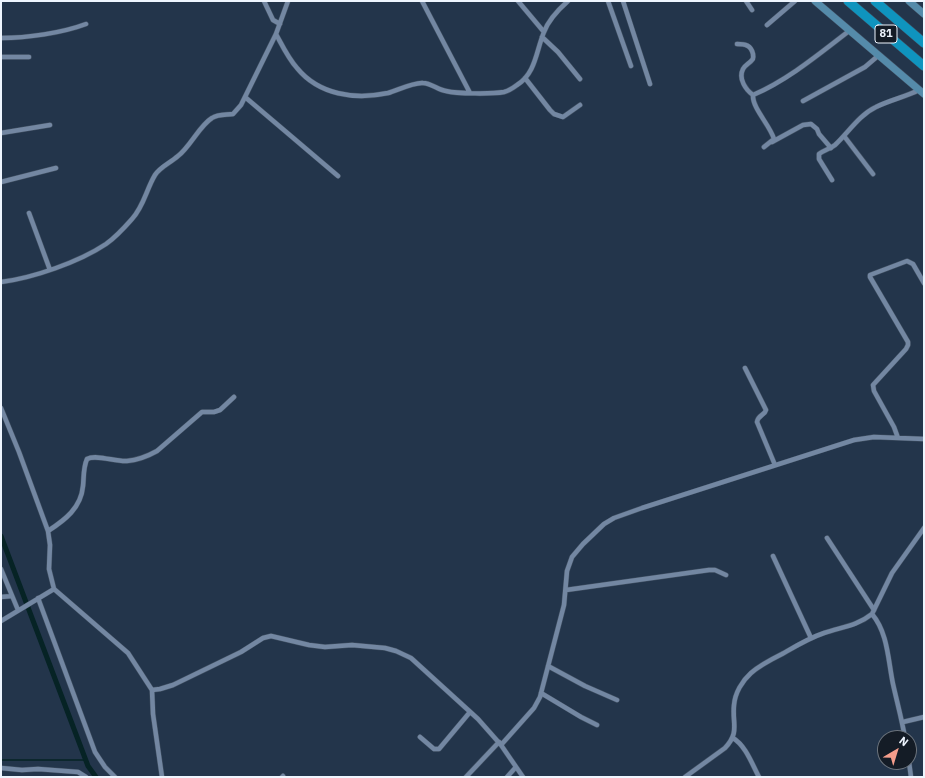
<!DOCTYPE html>
<html>
<head>
<meta charset="utf-8">
<style>
	body { margin:0 }
	#map { position:relative; width:925px; height:778px; overflow:hidden; background:#23354b; font-family:"IBM Plex Sans",sans-serif }
	canvas { display:block }
	.frame { position:absolute; inset:0; border:2px solid #eef5fe; pointer-events:none }
	.north { position:absolute; left:877px; top:730px; width:40px; height:40px; box-sizing:border-box; background:#141c26; border:1px solid #6b737c; border-radius:50%; rotate:38deg; font-size:11px; font-weight:700; line-height:16px; text-align:center; color:#eef5fe }
	.north::after { content:''; display:block; margin:auto; width:14px; height:18px; background:#f49d8b; clip-path:polygon(50% 0,100% 100%,50% 72%,0 100%) }
</style>
</head>
<body>
<div id="map">
<canvas width="925" height="778"></canvas>
<div class="frame"></div>
<div class="north">N</div>
</div>
<script>
const c = document.querySelector('canvas').getContext('2d');
c.lineJoin = 'round';
function stroke(path, color, width, dash) { c.strokeStyle = color; c.lineWidth = width; c.lineCap = dash ? 'butt' : 'round'; c.setLineDash(dash || []); c.stroke(path); }
function label(font, color, halo, rows, align = 'center') {
  c.font = font + ' "IBM Plex Sans",sans-serif'; c.lineWidth = 4; c.setLineDash([]); c.textBaseline = 'middle'; c.strokeStyle = halo; c.fillStyle = color; for (const [text, x, y, turn = 0] of rows) {
    c.save(); c.translate(x, y); c.rotate((+turn || 0) * Math.PI / 180); c.textAlign = isNaN(turn) ? turn : align; if (halo) c.strokeText(text, 0, 0); c.fillText(text, 0, 0); c.restore();
  }
}
stroke(new Path2D(`
	M1,760H86`), '#062325', 1.5);
stroke(new Path2D(`
	M1,536L88,766L96,777`), '#062325', 5);
const street = new Path2D(`
	M264,1L273,20L280,24
	M422,1L470,93
	M518,1L544,32
	M608,1L631,66
	M623,1L650,84
	M746,1L752,10
	M767,25L795,1
	M276,34C282,45 288,58 297,68C319,95 355,100 388,93C398,90 414,82 423,83C431,83 438,90 446,91C457,94 493,94 504,92C508,91 513,88 517,85C536,73 536,51 544,32C548,21 559,9 568,1
	M542,37L558,52L580,79
	M1,38C27,38 62,33 86,24
	M737,44C745,44 751,45 753,54C753,57 754,58 752,60C750,63 745,65 743,69C738,79 746,90 753,95C788,80 819,54 849,31
	M1,57H29
	M525,78L550,110L554,114L563,117L580,105
	M753,95C752,108 770,125 774,139L764,147
	M245,97L338,176
	M803,101L865,67L879,55
	M1,133L50,125
	M844,136L873,174
	M772,142L803,125L811,124L817,129L819,134L831,148
	M832,180L819,159V154C824,150 830,149 835,145C848,133 859,115 876,107C890,100 905,97 919,90
	M1,182L56,168
	M29,213L50,270
	M1,282C33,278 79,262 106,244C116,237 125,227 132,219C144,206 146,190 155,175C160,167 170,163 178,156C190,147 200,125 212,118C218,114 226,115 233,114L241,105L276,34L288,1
	M745,368L766,410C765,415 758,415 757,422L775,465
	M1,408L19,452L48,531L50,545L49,569L54,589L128,653L152,690L160,689L173,685L241,652L263,638L271,636L309,645L325,647L352,645L385,648L396,651L411,658L478,719L501,745L523,777
	M898,438L894,427L874,391L873,385L906,349L908,345V342L870,277V275L907,261L913,264L924,283
	M48,531C65,520 81,508 83,486C84,477 83,468 87,459C96,454 116,462 127,461C138,460 148,456 157,451L202,412H214L220,410L234,397
	M827,538L874,610
	M773,556L811,638
	M1,569L18,610
	M566,590L709,570H715L726,575
	M1,597L12,596
	M38,598L95,752L105,767L115,777
	M872,614C888,633 888,660 893,684C897,702 902,720 905,738
	M1,621L54,589
	M548,666L585,686L617,700
	M152,690L153,714L162,777
	M541,693L581,717L597,725
	M903,722L924,717
	M420,737L434,749H439L470,712
	M733,738C746,746 752,764 759,777
	M501,745L534,708L540,697L564,605L567,571L572,557L583,544L604,524L614,518L642,508L854,440L874,437L924,439
	M909,762L911,777
	M1,768L22,770L38,769L78,772L86,777
	M282,777L283,776
	M466,777L499,742
	M507,777L516,767
	M685,777L725,748C740,732 732,724 734,705C735,693 742,681 751,673C760,665 772,659 782,654C796,646 809,638 824,633C841,627 857,626 872,614L892,573L924,528`);
const secondary = new Path2D(`
	M815,1L924,94
	M909,1L924,14`);
const highway = new Path2D(`
	M848,1L924,66
	M875,1L924,43`);
stroke(street, '#415062', 5.5);
stroke(secondary, '#415062', 8);
stroke(highway, '#415062', 10);
stroke(street, '#7387a2', 4.5);
stroke(secondary, '#558baa', 7);
stroke(highway, '#0f94be', 9);
for (const [x, y, w] of [
	[886,34,22]
]) { const box = new Path2D(); box.roundRect(x - w / 2, y - 9, w, 18, 3); c.fillStyle = '#141c26'; c.fill(box); stroke(box, '#eef5fe', 1); }
label('bold 11px', '#eef5fe', null, [
	["81",886,34]
]);
</script>
</body>
</html>
